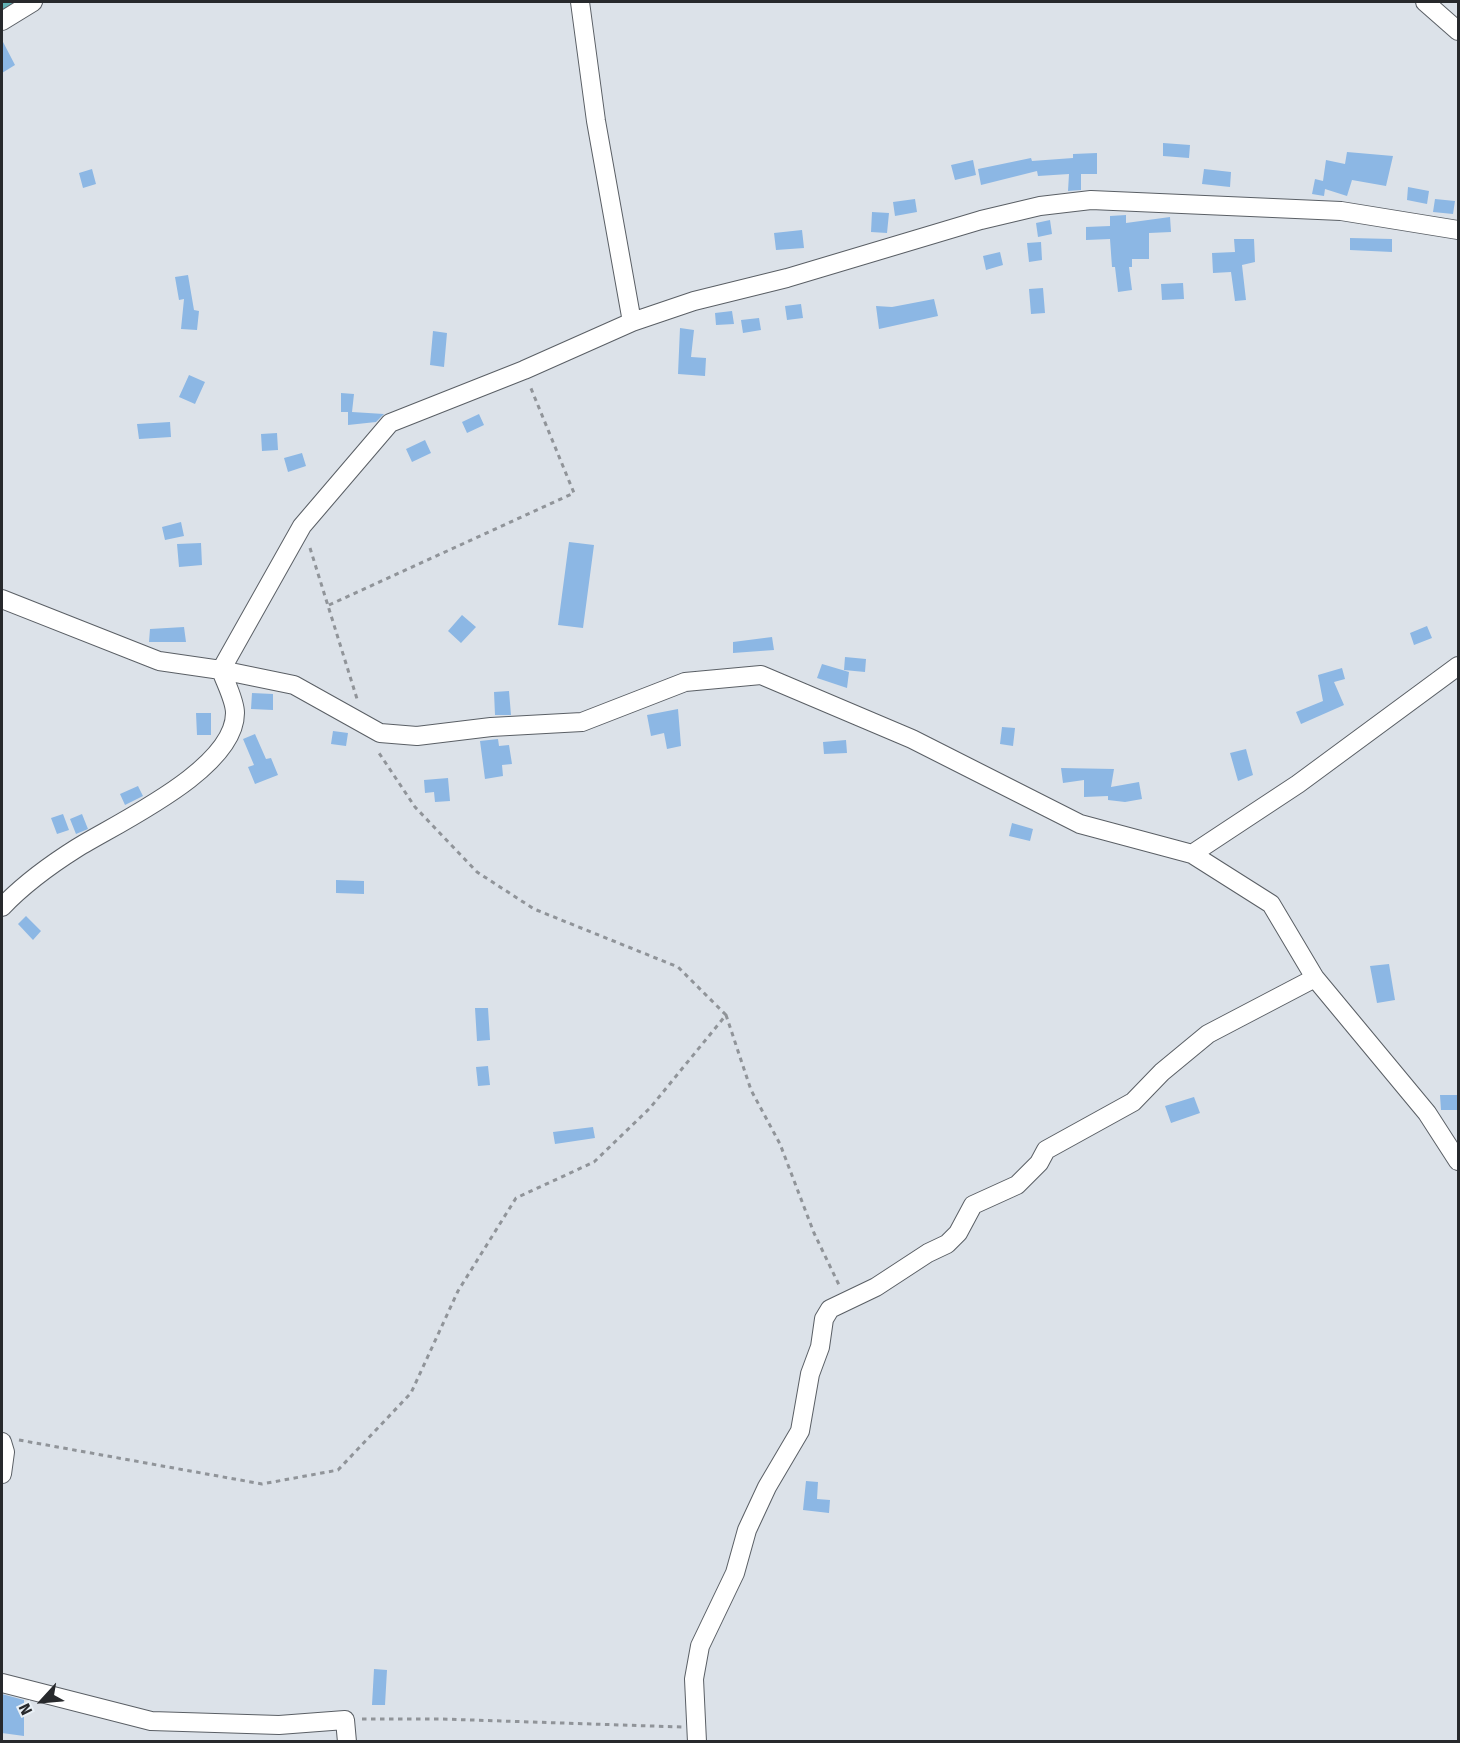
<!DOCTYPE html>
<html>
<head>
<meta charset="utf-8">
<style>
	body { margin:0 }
	#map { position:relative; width:1460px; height:1743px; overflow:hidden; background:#dce2e9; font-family:"Fira Sans",sans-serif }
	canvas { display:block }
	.frame { position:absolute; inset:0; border:3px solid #27292c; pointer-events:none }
	.north { position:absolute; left:12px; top:1671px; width:60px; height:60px; -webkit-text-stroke:4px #e9f0f6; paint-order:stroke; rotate:244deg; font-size:16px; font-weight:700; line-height:24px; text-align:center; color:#27292c }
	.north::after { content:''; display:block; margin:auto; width:21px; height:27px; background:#27292c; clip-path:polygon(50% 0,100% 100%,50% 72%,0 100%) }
</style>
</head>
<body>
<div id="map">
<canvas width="1460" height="1743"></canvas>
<div class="frame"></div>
<div class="north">N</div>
</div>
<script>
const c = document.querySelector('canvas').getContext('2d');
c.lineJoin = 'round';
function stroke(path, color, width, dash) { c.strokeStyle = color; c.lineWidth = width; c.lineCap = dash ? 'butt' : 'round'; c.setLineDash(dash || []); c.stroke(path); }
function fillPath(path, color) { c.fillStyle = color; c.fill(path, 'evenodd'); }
stroke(new Path2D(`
	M2,10L15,2`), '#63b3b7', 16);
fillPath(new Path2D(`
	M2,40L15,65L2,73Z
	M1163,143L1190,145L1189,158L1163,156Z
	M1347,152L1393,156L1386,186L1352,180L1347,196L1325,189L1324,196L1312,194L1315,179L1323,181L1326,160L1345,164Z
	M1097,153V174H1081V190L1068,191L1069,174L1038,176L1037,171L981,185L978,169L1031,158L1032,161L1073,158V154Z
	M973,160L976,175L955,180L951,165Z
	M92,169L96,184L83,188L79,173Z
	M1204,169L1231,172L1230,187L1202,184Z
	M1408,187L1429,191L1427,204L1407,200Z
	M915,199L917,212L895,216L893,202Z
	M1435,199L1455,201L1453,214L1433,212Z
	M872,212L889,213L887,233L871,232Z
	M1126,215V223L1170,217L1171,232L1149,233V259H1132V267H1129L1132,290L1118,292L1115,267H1112L1110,239L1086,240V227L1110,226V216Z
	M1050,220L1052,234L1038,237L1036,223Z
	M802,230L804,248L776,250L774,233Z
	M1350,238L1392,239V252L1350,250Z
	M1234,239H1254L1255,262L1242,265L1246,300L1235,301L1231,272L1213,273L1212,253L1235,252Z
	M1041,242L1042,260L1029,262L1027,243Z
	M1000,252L1003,265L986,270L983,256Z
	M188,275L194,310L199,311L197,330L181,329L184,299L179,300L175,277Z
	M1183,283L1184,299L1162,300L1161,284Z
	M1043,288L1045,313L1031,314L1029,289Z
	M934,299L938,316L879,329L876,306L892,307Z
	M801,304L803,318L787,320L785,306Z
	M732,311L734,324L716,325L715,313Z
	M759,318L761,330L743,333L741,320Z
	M680,328L694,330L691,357L706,358L705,376L678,374Z
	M433,331L447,333L444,367L430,365Z
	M189,375L205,382L195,404L179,397Z
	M341,393L354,394L352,412L384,414L376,422L348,425V412H341Z
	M479,414L484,425L467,433L462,422Z
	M170,422L171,437L139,439L137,424Z
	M277,433L278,450L262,451L261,434Z
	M425,440L431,453L412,462L406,449Z
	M302,453L306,466L288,472L284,458Z
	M181,522L184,536L165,540L162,527Z
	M569,542L594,545L583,628L558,625Z
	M201,543L202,565L179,567L177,544Z
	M462,615L476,627L461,643L448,631Z
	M1427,626L1432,638L1414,645L1410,633Z
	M184,627L186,642H149L150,629Z
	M772,637L774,650L733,653V642Z
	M845,657L866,659L865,672L844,670Z
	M822,664L849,672L847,688L817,678Z
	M1342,668L1345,679L1334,682L1344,705L1301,724L1296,712L1323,701L1318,675Z
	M509,691L511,715H495L494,692Z
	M252,693L273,694V710L251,709Z
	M678,709L681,746L667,749L664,733L651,736L647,715Z
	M196,713H211V735H197Z
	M1002,727L1015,728L1013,746L1000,744Z
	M333,731L348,733L346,746L331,744Z
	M255,734L266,759L271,758L278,775L255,784L248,767L254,765L243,739Z
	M498,739L499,746L509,745L512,764L502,765L503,776L485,779L480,741Z
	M846,740L847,753L824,754L823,742Z
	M1246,749L1253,775L1238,781L1230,753Z
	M1061,768L1114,769L1111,787L1139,782L1142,799L1125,802L1108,800V796L1084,797V780L1063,783Z
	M448,778L450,801L435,802L434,792L425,793L424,780Z
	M138,786L143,796L125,805L120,794Z
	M63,814L69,830L57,834L51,818Z
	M82,814L88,829L76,834L70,819Z
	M1012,823L1033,829L1030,841L1009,836Z
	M336,880L364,881V894L336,893Z
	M26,916L41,931L33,940L18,924Z
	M1389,964L1395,1000L1377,1003L1370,966Z
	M475,1008H488L490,1040L477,1041Z
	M488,1066L490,1085L478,1086L476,1067Z
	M1440,1095H1458V1110H1441Z
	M1194,1097L1200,1113L1171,1123L1165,1106Z
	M593,1127L595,1138L555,1144L553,1132Z
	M806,1481L818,1482L817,1499L830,1500L829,1513L803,1510Z
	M374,1669L387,1670L385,1705H372Z
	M2,1694L24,1700V1736L2,1733Z`), '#8cb7e4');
const minor = new Path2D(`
	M580,2L596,121L632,322
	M1425,2L1458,31
	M2,21L33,2
	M2,599L159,661L221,670L294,685L380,733L417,736L491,727L582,722L685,682L761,675L912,739L1080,824L1192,854L1298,784L1458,666
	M1192,854L1271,904L1315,978L1427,1113L1458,1161
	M2,907C23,885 50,865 77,848C119,822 235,769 235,713C235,700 225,682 221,670L302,526L390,423L524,370L632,322L694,301L787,278L981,220L1040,206L1091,200L1341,211L1458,230
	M2,1442L5,1452L2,1474
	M2,1683L151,1721L279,1725L345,1720L347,1742
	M697,1742L694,1679L700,1646L735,1573L747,1530L767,1487L800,1431L810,1374L820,1347L824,1319L830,1309L876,1287L928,1253L947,1244L958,1233L973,1205L1017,1185L1039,1163L1046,1150L1133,1102L1162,1072L1208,1034L1315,978`);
stroke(minor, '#5a5f65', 20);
stroke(new Path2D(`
	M310,548L358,702
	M329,605L574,493L530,386
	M726,1015L751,1090L780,1144L814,1233L840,1287
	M19,1440L262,1484L338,1470L411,1393L458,1291L516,1198L594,1162L650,1108L726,1015L678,967L534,909L477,872L415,807L377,750
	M362,1719H441L682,1727`), '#909499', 3, [4.5, 4.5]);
stroke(minor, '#fff', 18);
</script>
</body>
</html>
